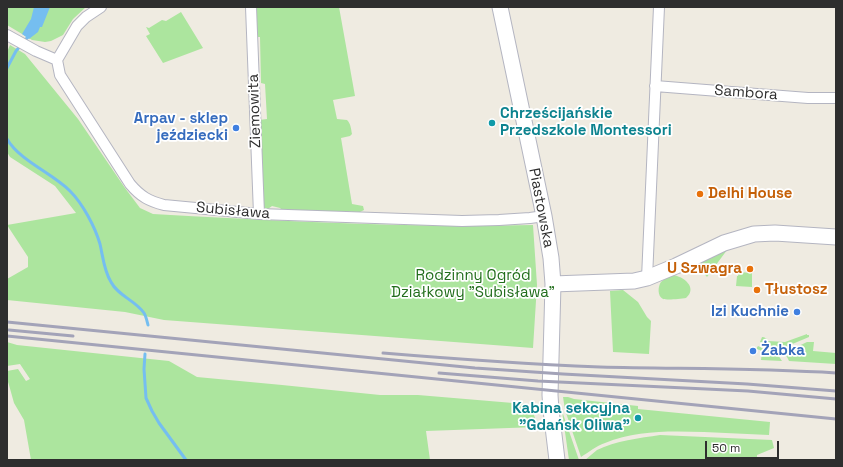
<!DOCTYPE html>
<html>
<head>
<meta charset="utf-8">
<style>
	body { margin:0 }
	#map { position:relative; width:843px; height:467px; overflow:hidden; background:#efebe1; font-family:"Space Grotesk",sans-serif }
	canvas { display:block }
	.frame { position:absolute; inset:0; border:8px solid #2e2e2e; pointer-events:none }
	.scale { position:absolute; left:705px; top:441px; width:74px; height:18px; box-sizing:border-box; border:2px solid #2e2e2e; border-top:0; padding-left:5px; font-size:12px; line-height:14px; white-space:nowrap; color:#2e2e2e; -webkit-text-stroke:3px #fff; paint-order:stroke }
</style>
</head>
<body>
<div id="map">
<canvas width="843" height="467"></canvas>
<div class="frame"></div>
<div class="scale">50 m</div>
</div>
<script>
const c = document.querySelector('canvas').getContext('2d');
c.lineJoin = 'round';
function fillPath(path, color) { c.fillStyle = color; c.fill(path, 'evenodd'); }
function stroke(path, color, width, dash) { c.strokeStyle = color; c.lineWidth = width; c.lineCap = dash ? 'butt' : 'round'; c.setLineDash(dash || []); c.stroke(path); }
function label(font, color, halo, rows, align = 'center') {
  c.font = font + ' "Space Grotesk",sans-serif'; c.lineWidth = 3.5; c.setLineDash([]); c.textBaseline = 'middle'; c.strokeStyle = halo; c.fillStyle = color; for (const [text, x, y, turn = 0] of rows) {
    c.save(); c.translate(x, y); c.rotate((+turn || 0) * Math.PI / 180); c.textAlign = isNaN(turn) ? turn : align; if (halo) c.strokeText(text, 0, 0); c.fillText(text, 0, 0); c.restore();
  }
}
fillPath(new Path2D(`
	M7,7H86L73,19L63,35L51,41L45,42L32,40L7,25Z
	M255,7H339L355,96L333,100L337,119L347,120C351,124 351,129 352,134L350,136L341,138L352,204L363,206L364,210L360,212L282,210L280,208L272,206L268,209L264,208L259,120L267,119L265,84L261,83L260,37H257Z
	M181,12L203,48L163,63L146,36L150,34L146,27L149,28L162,20L166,21Z
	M10,45L25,54L78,119L125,188L140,208L153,214C280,221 407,228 533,225L537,285L533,348L164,320L125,312L7,300V279L28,267V257L7,225L76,213L55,186L10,157L7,152V52Z
	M730,246L707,277L695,263Z
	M739,272L752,273V287L736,286L737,276H738Z
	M672,275C684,276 698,288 686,298C680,299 668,300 663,299C657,296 658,286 661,282C664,279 668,277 672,275Z
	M623,290L638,302L647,317L651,321L649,354L613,352L610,291Z
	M807,334V335H809V337L790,345L783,350L778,348L760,342L762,337C765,337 767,339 768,341L785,342Z
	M7,342L17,345L169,361L197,377L282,385L380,395H418L525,404C535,410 534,416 537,427L426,431L430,460H31L24,420L14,403L9,385L7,379V371L18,369L26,381L30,379L20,364L7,366Z
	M807,342H814L813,351L836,353V364L789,361L787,357L784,353Z
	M758,346L778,355L782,361L761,360L762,352L760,350L756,349Z
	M563,397H568L574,399L638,406V409L770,422L769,435C747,434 726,433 704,432C671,431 636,430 605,443C596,446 589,452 581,457L565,410Z
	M562,411L579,460H569Z
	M660,435L772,440L774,448L757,455V460H585C589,457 593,453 597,450C615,441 640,438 660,435Z`), '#ace59e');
fillPath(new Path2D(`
	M34,7H50L42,27H40L38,32L29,39L22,34L31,19Z`), '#75bef0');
stroke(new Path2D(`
	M7,68L16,51L27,38L29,34
	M7,139C20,161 52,173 70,191C83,204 95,227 100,244C103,257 104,271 111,282C118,296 135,300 144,313C146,316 147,321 148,325
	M145,354L144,369L146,398L152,411L159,423L186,460`), '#75bef0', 3);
const street = new Path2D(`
	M251,7L259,214
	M7,35L36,51L57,60
	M57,60L60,75L130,184C141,197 149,201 164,205L259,214L462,221L499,220L530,218L544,216
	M57,60L77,26L86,17L101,7
	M655,86L808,98H836
	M647,278L659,7`);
const secondary = new Path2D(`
	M500,7L544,216L551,258L553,284L550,395L551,410L557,460
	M553,284L634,281L647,278L676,266L724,243L754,234L775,233L836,237`);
stroke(street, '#b4b5c1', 12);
stroke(secondary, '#b4b5c1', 17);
stroke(street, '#fff', 10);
stroke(secondary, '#fff', 15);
stroke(new Path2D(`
	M7,458V460`), '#a3a3b8', 1);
stroke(new Path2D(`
	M7,322L475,368L563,374L747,384L836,391
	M9,330L73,336
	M7,336L836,419
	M383,353C455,359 527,364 600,367C679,369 757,368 836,373
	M439,373L538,381L748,391L836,399`), '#a3a3b8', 3);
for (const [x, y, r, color] of [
	[492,123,4,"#0f9aa8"],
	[236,128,4,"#3f7fe0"],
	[700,194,4,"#e8710a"],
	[750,269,4,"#e8710a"],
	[757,290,4,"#e8710a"],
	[797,312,4,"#3f7fe0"],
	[753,351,4,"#3f7fe0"],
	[638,418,4,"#0f9aa8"]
]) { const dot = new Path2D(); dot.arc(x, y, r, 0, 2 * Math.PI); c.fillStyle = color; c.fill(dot); stroke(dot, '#fff', 1.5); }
label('15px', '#2e2e2e', '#fff', [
	["Sambora",746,93,4],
	["Ziemowita",255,111,-92],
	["Piastowska",541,208,79],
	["Subisława",233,211,5]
]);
label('bold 15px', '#0d838f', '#fff', [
	["Chrześcijańskie",500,114],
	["Przedszkole Montessori",500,131],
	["Kabina sekcyjna",630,409,"right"],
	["\"Gdańsk Oliwa\"",630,426,"right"]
], 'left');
label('bold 15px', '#366cbe', '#fff', [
	["Arpav - sklep",228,119],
	["jeździecki",228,136],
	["Izi Kuchnie",789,312],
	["Żabka",761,351,"left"]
], 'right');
label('bold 15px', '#c56008', '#fff', [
	["Delhi House",708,194],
	["U Szwagra",742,269,"right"],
	["Tłustosz",765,290]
], 'left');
label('15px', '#216d1b', '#fff', [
	["Rodzinny Ogród",473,276],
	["Działkowy \"Subisława\"",473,293]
]);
</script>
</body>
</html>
